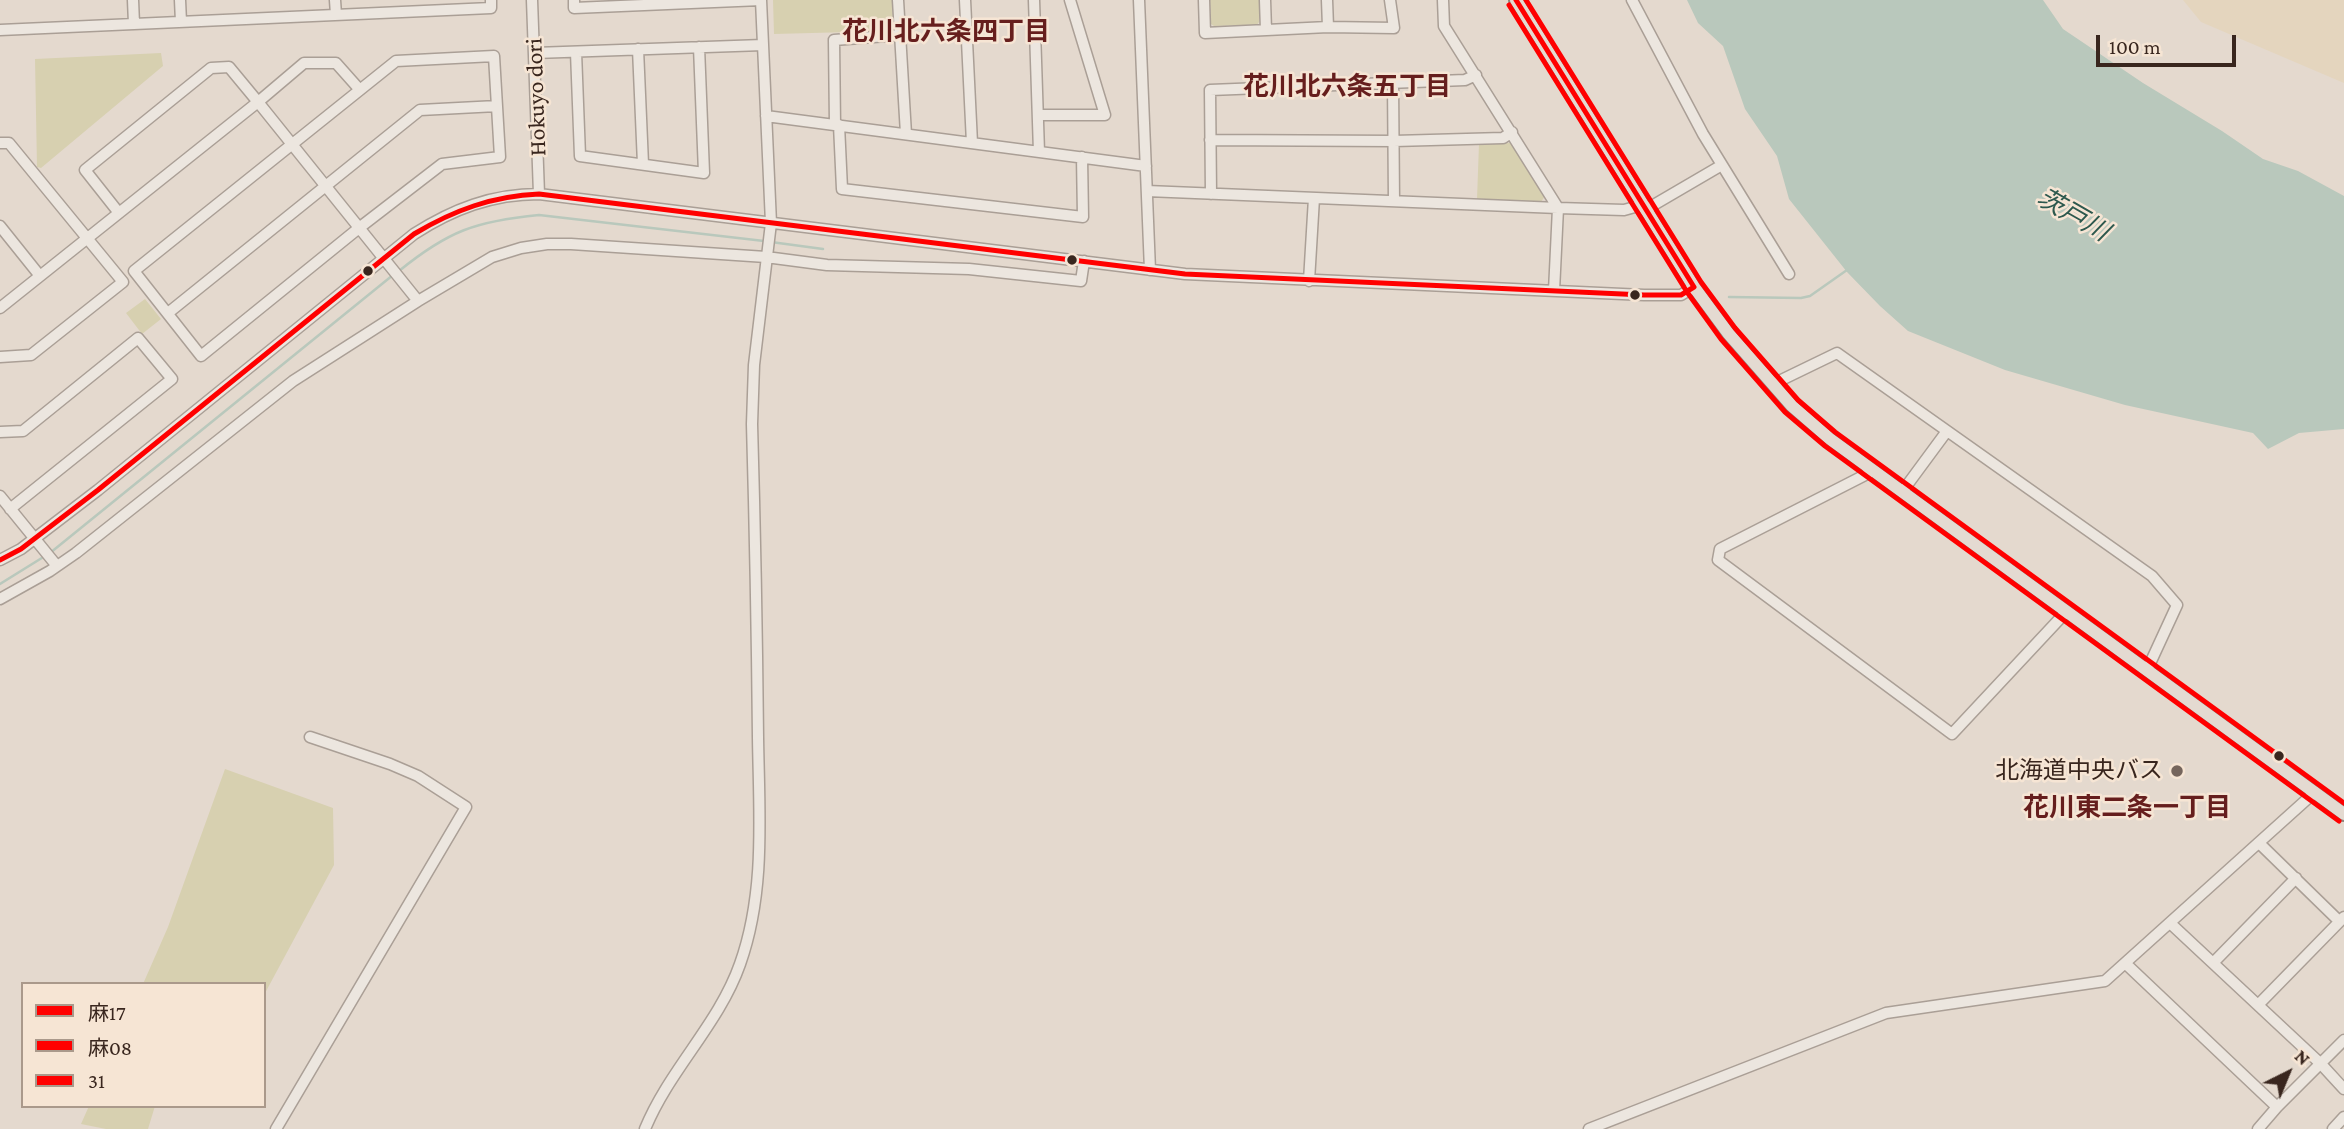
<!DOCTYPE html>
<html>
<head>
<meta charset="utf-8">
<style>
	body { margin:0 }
	#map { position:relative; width:2344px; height:1129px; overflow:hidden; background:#e4d9ce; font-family:"Crimson Pro","Noto Sans JP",serif }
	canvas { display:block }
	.legend { position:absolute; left:21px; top:982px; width:245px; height:126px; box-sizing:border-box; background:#f6e5d4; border:2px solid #aa998b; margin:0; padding:9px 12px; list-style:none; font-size:21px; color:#39261e }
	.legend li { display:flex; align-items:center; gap:14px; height:35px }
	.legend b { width:35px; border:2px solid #aa998b }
	.north { position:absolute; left:2253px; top:1038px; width:70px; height:70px; -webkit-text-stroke:5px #f6e5d4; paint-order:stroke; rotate:43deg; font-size:19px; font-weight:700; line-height:28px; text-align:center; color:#39261e }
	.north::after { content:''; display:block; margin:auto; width:24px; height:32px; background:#39261e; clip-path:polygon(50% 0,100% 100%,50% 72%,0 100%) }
	.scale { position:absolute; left:2096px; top:35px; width:140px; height:32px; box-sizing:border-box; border:4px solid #39261e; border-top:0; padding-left:9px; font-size:21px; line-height:24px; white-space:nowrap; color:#39261e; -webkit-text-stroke:5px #f6e5d4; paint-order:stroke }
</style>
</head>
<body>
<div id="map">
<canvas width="2344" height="1129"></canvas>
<ul class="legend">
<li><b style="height:9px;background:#f00"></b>麻17</li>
<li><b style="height:9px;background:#f00"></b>麻08</li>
<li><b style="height:9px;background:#f00"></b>31</li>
</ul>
<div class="north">N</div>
<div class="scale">100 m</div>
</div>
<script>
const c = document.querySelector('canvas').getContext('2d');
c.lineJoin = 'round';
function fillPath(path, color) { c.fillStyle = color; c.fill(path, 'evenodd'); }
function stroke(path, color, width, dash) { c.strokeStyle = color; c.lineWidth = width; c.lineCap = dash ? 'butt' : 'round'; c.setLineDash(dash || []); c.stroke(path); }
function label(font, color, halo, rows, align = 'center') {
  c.font = font + ' "Crimson Pro","Noto Sans JP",serif'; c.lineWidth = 5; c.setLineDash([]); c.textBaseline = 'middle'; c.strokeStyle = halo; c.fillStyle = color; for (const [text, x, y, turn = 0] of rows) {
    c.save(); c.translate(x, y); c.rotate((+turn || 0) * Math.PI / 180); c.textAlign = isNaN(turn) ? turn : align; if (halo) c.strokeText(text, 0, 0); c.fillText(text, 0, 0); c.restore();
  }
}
fillPath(new Path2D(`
	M2183,0H2344V83L2201,22Z`), '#e4d5be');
fillPath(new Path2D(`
	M773,0H892L893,27L888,31L774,34Z
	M1210,0H1259V22L1257,25L1214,26L1211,24Z
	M161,53L163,66L41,168L37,167L35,59Z
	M1511,143L1545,196L1541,202L1477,199L1479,144Z
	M145,299L161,319L142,334L126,313Z
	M225,769L333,808L334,865L264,995V984H143L168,927Z
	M89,1106H155L148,1129H106L81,1124Z`), '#d7d0b0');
fillPath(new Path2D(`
	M1687,0H2043L2063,29L2143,83L2222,131L2263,159L2298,171L2344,196V429L2299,433L2268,449L2253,433L2125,405L2005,370L1908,331L1880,306L1847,272L1789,199L1777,156L1745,109L1723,46L1698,23Z`), '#b9c8bc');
stroke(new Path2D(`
	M771,242L823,249
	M399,271C448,231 476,221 539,215L764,241
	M1729,297L1801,298L1810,296L1847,270
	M50,553L393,275
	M0,584L45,556`), '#b9c8bc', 2.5);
const minor = new Path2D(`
	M133,0L134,24
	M180,0L181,22
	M335,0L336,15
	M532,0L539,194
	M574,0V8L761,0
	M898,0L906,134
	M965,0L972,143
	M1034,0L1039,152
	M1139,0L1150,270
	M1204,0L1205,33L1328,27L1394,28L1390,0
	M1265,0L1266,30
	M1327,0L1328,27
	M1443,0L1444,26L1558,208L1554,291
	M1632,0L1703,134L1789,274
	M0,30L491,8V0
	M638,49L643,164
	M576,52L580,156L704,173L699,47
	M535,53L763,45
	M494,56L500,157L442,164L359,228L201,356L134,271L396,61Z
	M1393,83L1394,201
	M1038,115H1105L1070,0
	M766,116L1146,166
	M835,125L834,40L900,35
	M839,125L842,189L1083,217L1082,157
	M1210,140L1394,141L1503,138L1512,132
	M0,143H9L123,282L31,355L0,357
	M1147,191L1558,208L1624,210L1642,205
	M1211,194L1210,90L1465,80L1476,75
	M1645,210L1722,165
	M119,213L85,170L211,68L229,67L258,102L304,63H336L360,90
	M0,226L40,276
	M1309,281L1314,198
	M0,308L258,102L418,301
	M168,313L420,110L497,106
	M1773,384L1837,353L2152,576L2177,605L2147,670
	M0,432L23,431L138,338L172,379L10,509
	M1873,471L1720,549L1718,560L1952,734L2066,612
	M1902,492L1947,431
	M0,496L57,566
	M0,560L21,549L98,490L414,234C453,209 492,194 539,194L1185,274L1644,295H1681L1694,287
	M0,599L50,571L76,553L293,381L418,301L492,257L521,248L547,244H571L766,257L827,265L969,269L1081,281L1084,261
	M2259,843L2339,921
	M2170,923L2321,1064L2344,1089
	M2125,963L2277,1107
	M2213,963L2296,878
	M2258,1005L2344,917
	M276,1129L466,807L418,776L390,764L310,737
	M645,1129C669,1070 719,1024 740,964C766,891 759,813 758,737C757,633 755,528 752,424L754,365L771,223L761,0
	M1589,1129L1886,1013L2105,981L2315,792
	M2258,1129L2277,1107L2344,1040
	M2333,1129L2344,1117`);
const major = new Path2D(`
	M1516,0L1694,287L1728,333L1792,406L1830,439L2344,814`);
stroke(minor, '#aa9f96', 13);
stroke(major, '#8f847d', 16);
stroke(minor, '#ece6df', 10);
stroke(major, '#e4dad1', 12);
stroke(new Path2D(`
	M1516,0L1694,287
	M0,560L21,549L98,490L414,234C454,210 493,196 539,194L1185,274L1644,295H1681L1694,287`), '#f00', 5);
stroke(new Path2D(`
	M1509,5L1687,292L1721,339L1785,412L1825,446L2339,821`), '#f00', 5);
stroke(new Path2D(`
	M1526,0L1701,282L1735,328L1798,400L1835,432L2344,803`), '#f00', 5);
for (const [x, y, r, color] of [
	[1072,260,6,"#39261e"],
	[368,271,6,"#39261e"],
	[1635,295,6,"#39261e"],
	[2279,756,6,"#39261e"],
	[2177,771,7,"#75655c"]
]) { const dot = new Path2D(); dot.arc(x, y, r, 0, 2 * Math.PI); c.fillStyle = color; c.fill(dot); stroke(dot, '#f6e5d4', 2.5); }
label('24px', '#39261e', '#f6e5d4', [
	["Hokuyo dori",536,97,-92]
]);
label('24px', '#39261e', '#f6e5d4', [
	["北海道中央バス",2163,771]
], 'right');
label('bold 26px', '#661e1d', '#f6e5d4', [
	["花川北六条四丁目",946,32],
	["花川北六条五丁目",1347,87],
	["花川東二条一丁目",2127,808]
]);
label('italic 26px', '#2d594e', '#f6e5d4', [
	["茨戸川",2073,215,30]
]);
</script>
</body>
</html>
